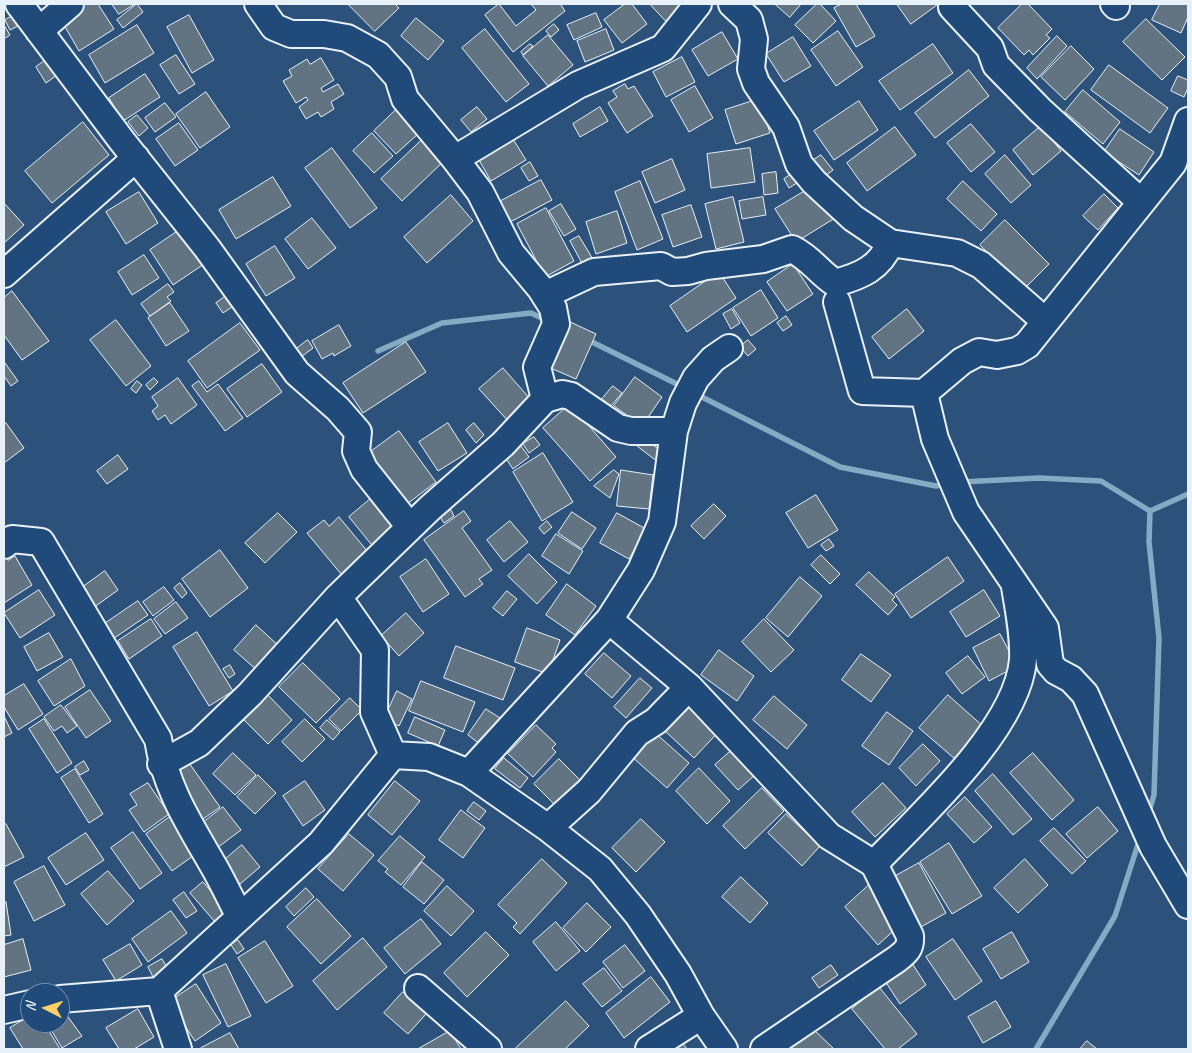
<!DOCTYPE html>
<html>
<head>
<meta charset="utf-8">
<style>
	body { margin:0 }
	#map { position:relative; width:1192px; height:1053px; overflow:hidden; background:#2c527c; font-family:Caveat,sans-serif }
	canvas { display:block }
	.frame { position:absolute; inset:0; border:5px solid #e8f1f8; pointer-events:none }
	.north { position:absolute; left:20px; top:983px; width:50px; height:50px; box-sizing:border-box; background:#1f4a7a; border:1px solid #6f8dac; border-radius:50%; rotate:275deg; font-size:14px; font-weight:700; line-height:20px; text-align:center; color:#e8f1f8 }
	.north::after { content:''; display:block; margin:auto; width:18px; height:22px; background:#ffd166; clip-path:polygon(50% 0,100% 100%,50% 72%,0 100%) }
</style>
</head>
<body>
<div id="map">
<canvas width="1192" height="1053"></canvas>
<div class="frame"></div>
<div class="north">N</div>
</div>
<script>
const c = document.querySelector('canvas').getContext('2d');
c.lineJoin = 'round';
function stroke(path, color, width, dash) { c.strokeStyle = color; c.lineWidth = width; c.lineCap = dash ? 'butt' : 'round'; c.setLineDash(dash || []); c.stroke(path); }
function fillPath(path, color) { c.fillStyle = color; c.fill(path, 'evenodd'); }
stroke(new Path2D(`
	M586,339L683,387
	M378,351L442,323L531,313L548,321
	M696,394L840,467L936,486L947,484
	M961,482L1039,478L1101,481L1150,511
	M1150,511L1188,494
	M1148,815L1154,795L1159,638L1149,542L1150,511
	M1036,1049L1115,916L1140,838`), '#85aac3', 5.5);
const building = new Path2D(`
	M83,4H98L114,29L79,51L60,18Z
	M112,4H135L119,14Z
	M137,4L143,12L123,28L117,20Z
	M348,4H395L399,8L375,31Z
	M499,4L516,26L536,10L531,4H563L561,5L565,11L513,52L485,15Z
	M625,4H632L647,24L622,43L604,20Z
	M650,4H689L668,23Z
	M775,4H801L790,17Z
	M817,4H820L836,21L813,43L795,25Z
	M842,4H856L875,36L856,47L834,8Z
	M897,4H937V5L911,24Z
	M1022,4H1028L1052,29L1046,35L1050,38L1033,55L1029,50L1024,55L998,28Z
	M1160,4H1188V17L1181,33L1152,20Z
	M20,12L24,23L10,30L5,20Z
	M596,13L602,27L574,40L567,25Z
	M189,15L214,60L192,73L167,27Z
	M416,18L444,41L428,60L401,36Z
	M1146,19L1185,57L1162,80L1123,42Z
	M554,24L559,30L551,37L546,31Z
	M4,25L10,35L4,39Z
	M137,25L154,53L105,83L89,55Z
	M485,29L529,84L506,102L462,48Z
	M606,29L614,50L585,62L577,41Z
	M838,31L863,67L836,86L811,50Z
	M722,32L738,59L708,76L692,50Z
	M548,35L573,65L548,86L523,56Z
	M1057,36L1067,46L1037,79L1027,68Z
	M793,37L811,66L784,82L766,54Z
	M530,44L533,46L523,55L521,52Z
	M933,44L953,73L900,110L879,81Z
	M1071,46L1094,69L1065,100L1041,77Z
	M176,55L195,84L179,94L160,65Z
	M682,57L695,82L666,97L653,72Z
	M321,58L334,80L321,88L323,92L338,84L344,94L331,102L334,109L321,117L318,112L306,119L299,107L308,100L306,97L296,103L283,81L292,76L289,70L307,59L310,64Z
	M46,60L57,75L46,83L36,67Z
	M1109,65L1168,108L1150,133L1091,90Z
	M969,70L989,96L935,138L915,113Z
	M145,74L160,97L123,121L109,98Z
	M1178,76L1188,80V88L1184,97L1171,91Z
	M625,84L628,89L634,86L653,116L627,133L608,103L617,97L613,91Z
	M695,86L713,118L689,132L671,100Z
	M1083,90L1120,122L1103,144L1065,112Z
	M206,92L230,127L200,148L176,114Z
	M759,99L770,133L736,144L725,110Z
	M859,101L878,130L834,160L814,131Z
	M165,103L176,117L155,132L145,118Z
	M477,107L487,119L471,132L461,120Z
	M600,107L608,121L580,137L573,124Z
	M397,109L419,133L396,154L374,131Z
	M137,115L148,128L139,136L128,122Z
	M83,122L109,155L52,203L25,171Z
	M179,123L198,150L175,166L156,139Z
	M971,124L995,152L971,172L947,143Z
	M1041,126L1061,151L1033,175L1013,150Z
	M895,127L916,155L867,191L847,163Z
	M1120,129L1154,152L1139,175L1104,152Z
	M372,133L393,156L374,173L353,151Z
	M424,138L444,161L402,201L381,179Z
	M513,139L526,160L491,181L479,160Z
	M332,148L377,208L350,228L305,168Z
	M750,148L755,182L711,188L707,154Z
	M821,155L833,170L824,177L811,162Z
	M1005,155L1031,185L1011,203L985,174Z
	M672,159L685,190L655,203L642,172Z
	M530,162L538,176L529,181L521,168Z
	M776,172L778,193L764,195L762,174Z
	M795,172L800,181L789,188L784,179Z
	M273,177L291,206L236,239L219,210Z
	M541,180L552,200L510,222L499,202Z
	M640,181L663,239L637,250L615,192Z
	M963,181L997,214L981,231L947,199Z
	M815,185L835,218L796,242L775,209Z
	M139,192L158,223L126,244L106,212Z
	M1104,194L1118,208L1098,230L1083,216Z
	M451,195L473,221L427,263L404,237Z
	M733,197L744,242L716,249L705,204Z
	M763,197L766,215L742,219L739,201Z
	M4,203L24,225L4,243Z
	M561,204L576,229L564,236L549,211Z
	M691,205L702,237L673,247L662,215Z
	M546,208L574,261L545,277L517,224Z
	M617,211L627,243L596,254L586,222Z
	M312,218L336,248L308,269L285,239Z
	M1005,220L1049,264L1024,289L980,245Z
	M184,227L207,262L173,285L150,250Z
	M579,236L594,261L584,267L570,241Z
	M275,246L295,278L266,296L246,264Z
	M144,255L159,278L132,295L118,272Z
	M793,264L813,294L787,311L767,282Z
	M719,272L736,298L687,332L670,306Z
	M168,284L174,292L167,297L171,301L150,316L141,304Z
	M761,290L778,318L751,336L733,308Z
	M12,291L49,341L22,360L4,335V298Z
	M229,294L235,305L223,313L216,303Z
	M170,303L189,331L166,346L148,318Z
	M732,309L740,323L731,329L723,314Z
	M907,309L924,331L889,359L872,337Z
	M786,316L792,325L783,331L777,323Z
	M116,320L151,366L126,386L90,340Z
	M566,320L596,334L576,379L546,366Z
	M240,323L260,350L207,388L188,361Z
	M339,325L351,346L334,356L333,353L322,359L312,341Z
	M308,340L313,348L301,357L296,349Z
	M748,340L756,349L748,356L740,347Z
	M406,342L426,372L363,413L343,383Z
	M5,363L18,381L11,386L4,376Z
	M262,364L282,392L247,417L227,389Z
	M503,368L532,401L509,422L479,389Z
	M635,377L662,397L642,426L614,406Z
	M154,378L158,382L150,390L146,385Z
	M178,378L197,405L171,424L165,415L158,420L152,411L158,406L152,397Z
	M137,381L142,385L136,393L131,389Z
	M199,381L207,392L218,384L243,418L225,431L192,386Z
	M613,386L622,393L611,406L602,399Z
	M570,404L616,457L590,481L543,428Z
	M6,423L24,448L4,463V425Z
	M448,423L467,453L438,471L419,442Z
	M474,423L484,435L476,443L466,430Z
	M399,431L436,482L407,504L369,453Z
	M534,437L540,445L529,453L523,444Z
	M644,438L665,454L658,462L637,446Z
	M521,446L529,457L513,469L505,457Z
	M543,453L573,502L542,521L513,472Z
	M118,455L128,469L107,484L97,471Z
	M614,470L619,474L610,498L594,486Z
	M621,470L653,475L649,509L617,506Z
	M816,495L838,530L808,548L786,513Z
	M374,496L400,528L375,549L349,517Z
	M714,504L726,516L704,539L691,526Z
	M451,510L454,516L444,523L440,517Z
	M464,511L471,521L462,528L492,570L479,579L483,584L465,597L424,540Z
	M572,512L596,528L582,549L558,533Z
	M278,513L297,532L265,563L245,543Z
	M617,513L646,529L629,559L600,543Z
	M339,517L368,552L341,574L307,533L324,520L329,526Z
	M510,521L528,542L504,562L487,540Z
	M547,521L552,527L544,534L539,528Z
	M556,534L583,551L569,574L542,556Z
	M829,539L834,546L826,551L821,545Z
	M220,550L248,588L210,617L182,579Z
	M529,554L557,582L537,604L508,576Z
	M821,555L840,574L830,584L811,565Z
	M15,556L32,585L4,603V558L6,557L8,560Z
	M948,557L964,581L911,618L895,594Z
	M426,559L449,594L423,612L400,577Z
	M105,571L118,590L93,608L80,589Z
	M869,572L895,597L892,600L897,605L888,615L856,585Z
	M800,577L822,596L788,637L766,618Z
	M180,583L187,593L182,598L174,588Z
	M567,584L596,606L575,635L546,615Z
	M164,587L174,600L153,616L143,602Z
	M39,590L55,615L20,638L4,613Z
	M984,590L1000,616L966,637L950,612Z
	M507,591L517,599L503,616L493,608Z
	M138,601L148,615L110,641L100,627Z
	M176,602L188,618L165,634L154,619Z
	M406,613L424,633L399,656L381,636Z
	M151,619L162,636L129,659L118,641Z
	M764,619L794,650L771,672L742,642Z
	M256,625L280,647L259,672L234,650Z
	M527,628L560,640L548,674L515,662Z
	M197,632L233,691L209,706L173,647Z
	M49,633L63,657L37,671L24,647Z
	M1000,634L1017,666L989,681L973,648Z
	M456,646L515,668L503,700L444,678Z
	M719,650L754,676L737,701L701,675Z
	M604,653L631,676L612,698L585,674Z
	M861,654L891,675L871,702L842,680Z
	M968,656L985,677L962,694L946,673Z
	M71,659L85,686L54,706L38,681Z
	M303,663L340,699L316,723L279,687Z
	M230,665L235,674L229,678L223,669Z
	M640,678L652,688L626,718L614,707Z
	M421,681L475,702L463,732L409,711Z
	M24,684L43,714L18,730L4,707V696Z
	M90,690L111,721L86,738L65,707Z
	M397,691L412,699L399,726L384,719Z
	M267,694L292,720L268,744L243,719Z
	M948,695L984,727L955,759L919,728Z
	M774,696L807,725L787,749L753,720Z
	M350,698L362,710L341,731L329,719Z
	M693,700L723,727L694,758L665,731Z
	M61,705L77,726L67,733L62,726L54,731L44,717Z
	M486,709L500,718L481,745L468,735Z
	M887,712L913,731L889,765L862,746Z
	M4,716L12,733L4,737Z
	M415,717L445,730L438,746L408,733Z
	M44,719L72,763L57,773L29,729Z
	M305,719L325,739L302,762L282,742Z
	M327,720L340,732L333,740L320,728Z
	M536,725L556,744L552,748L556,752L533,777L508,754Z
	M653,731L689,763L667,788L631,756Z
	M923,744L940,761L916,786L899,768Z
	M732,750L755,775L738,790L715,765Z
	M233,753L256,775L235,795L213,774Z
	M1033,753L1074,800L1052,820L1010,773Z
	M504,758L528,778L520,788L495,769Z
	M559,759L581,781L556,806L534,784Z
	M187,760L220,807L203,819L169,772Z
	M84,761L89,770L80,775L75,767Z
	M699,768L730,801L707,824L676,791Z
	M75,769L103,814L89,823L61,778Z
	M993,774L1032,819L1013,835L975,791Z
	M258,775L276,793L255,814L237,797Z
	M305,781L325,810L303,826L283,796Z
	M395,781L420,801L392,835L368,815Z
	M148,783L169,814L144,832L129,810L137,805L130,794Z
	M883,783L906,808L875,837L852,812Z
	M762,788L784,811L745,849L723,826Z
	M965,797L992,827L974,843L947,814Z
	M474,802L486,811L479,820L467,811Z
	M223,807L241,830L217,848L200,825Z
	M1098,807L1118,831L1087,858L1066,834Z
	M461,810L485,828L463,858L439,840Z
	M174,814L200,851L172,871L146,834Z
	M786,814L820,846L802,866L768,833Z
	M641,819L665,842L636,872L612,848Z
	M6,824L24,857L4,867V825Z
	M1054,828L1086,861L1072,874L1040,841Z
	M133,832L162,873L140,889L111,848Z
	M86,833L104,860L66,885L48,858Z
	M349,834L374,855L343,891L318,869Z
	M400,836L425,857L401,885L385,872L388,869L378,861Z
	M949,843L982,896L952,914L920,862Z
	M242,845L260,867L240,884L222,862Z
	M542,859L567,883L520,934L513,927L517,923L498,905Z
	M1025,859L1048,885L1018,913L994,888Z
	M422,862L444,880L424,904L403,887Z
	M919,863L946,913L919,928L892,878Z
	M44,866L65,905L34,921L14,882Z
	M108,871L134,901L107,925L81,894Z
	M741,877L768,903L750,923L722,897Z
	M203,882L228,911L215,922L190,893Z
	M869,885L902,923L878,945L845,907Z
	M447,886L474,911L451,936L424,911Z
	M306,888L314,897L294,916L286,907Z
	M184,892L197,911L186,918L173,900Z
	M317,899L351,936L321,964L287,927Z
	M6,902L11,935L4,936V903Z
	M587,903L611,927L586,952L563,928Z
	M171,911L187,933L148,962L132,939Z
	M421,919L441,944L405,974L384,948Z
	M556,922L580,951L556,971L533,942Z
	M486,932L509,955L467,997L444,973Z
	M1012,932L1029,962L1001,979L983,949Z
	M363,938L387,967L337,1010L313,981Z
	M23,939L31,970L4,977V940L5,944Z
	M953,939L982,981L955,1000L926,957Z
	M238,940L244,949L237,954L231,945Z
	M265,941L293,986L266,1003L238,958Z
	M130,944L142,965L116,981L103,960Z
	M625,945L645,971L623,988L603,962Z
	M162,959L168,969L153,977L148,967Z
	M912,963L926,985L900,1004L885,981Z
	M226,964L251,1016L228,1027L203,975Z
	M831,965L838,975L819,988L812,978Z
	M604,968L622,991L602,1007L583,984Z
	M651,977L670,1002L624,1038L606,1013Z
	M196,984L221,1023L195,1041L169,1002Z
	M879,987L917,1034L898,1049H885L852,1009Z
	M403,992L426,1014L408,1034L384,1013Z
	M566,1001L589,1026L565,1049H517L516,1048Z
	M996,1001L1011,1027L983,1043L968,1017Z
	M138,1009L154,1037L134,1049H119L106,1028Z
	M63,1010L82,1036L62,1048L47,1023H60V1011Z
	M30,1016V1023H44L60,1049H23L10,1028Z
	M809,1025L834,1049H787Z
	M450,1031L461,1049H418Z
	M230,1033L239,1049H201V1048Z
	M678,1037L687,1049H660Z
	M1087,1041L1097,1049H1080Z`);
fillPath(building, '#627382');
stroke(building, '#e8f1f8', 1);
const minor = new Path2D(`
	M19,4L122,141L207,248L297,373L338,409L358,432L356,451L364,469L410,527
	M258,4L274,27L291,34H324L347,38L378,55L398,77L405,99L455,159L480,192L511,253L541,289L553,308L556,324L537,367L545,399
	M732,4L749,20L754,39L751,69L756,83L786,127L799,164L814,182L853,218L890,243L957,253L981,265L1045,321
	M954,4L952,7L990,48L996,65L1040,110L1141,202
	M1114,4L1116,6
	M39,31L70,4
	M455,159L578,85L663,48L698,4
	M4,274L136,158
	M545,295L594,272L661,266L672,272L688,271L706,266L763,259L792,249C812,259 817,271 835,283C861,276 880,268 890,243
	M837,302L862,391L924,393L935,439L966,512L1045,628L1050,664L1056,671L1071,679L1085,694L1153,846L1188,905
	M924,393L962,361L979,352L997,355L1017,351L1027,345L1173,163L1188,121
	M4,545L12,539L41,542L158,739C165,787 190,825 213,865C223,882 231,900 240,917
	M338,597L375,650L374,712L393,755
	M609,620L689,687L829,836L874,864L910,936C911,948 906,952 897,959L764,1049
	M393,755L429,757L469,773L548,828L600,869L638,915L678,974L701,1016L724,1049
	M161,764L199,743L250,694L338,597L430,508L503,444L545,399L562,394L571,396L618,428L631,431H674
	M469,773L609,620L641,570L662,522L674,431L683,403L696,378L713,359L729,348
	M548,828L589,791L637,733L656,721L689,687
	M874,864C921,815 1017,729 1023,660C1024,636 1019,610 1015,587
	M418,988L488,1049
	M159,991L178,1049
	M60,999L159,991L321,843L393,755
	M4,1010L30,1004
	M649,1049L701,1016`);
stroke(minor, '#e8f1f8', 30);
stroke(minor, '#1f4a7a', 26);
</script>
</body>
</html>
